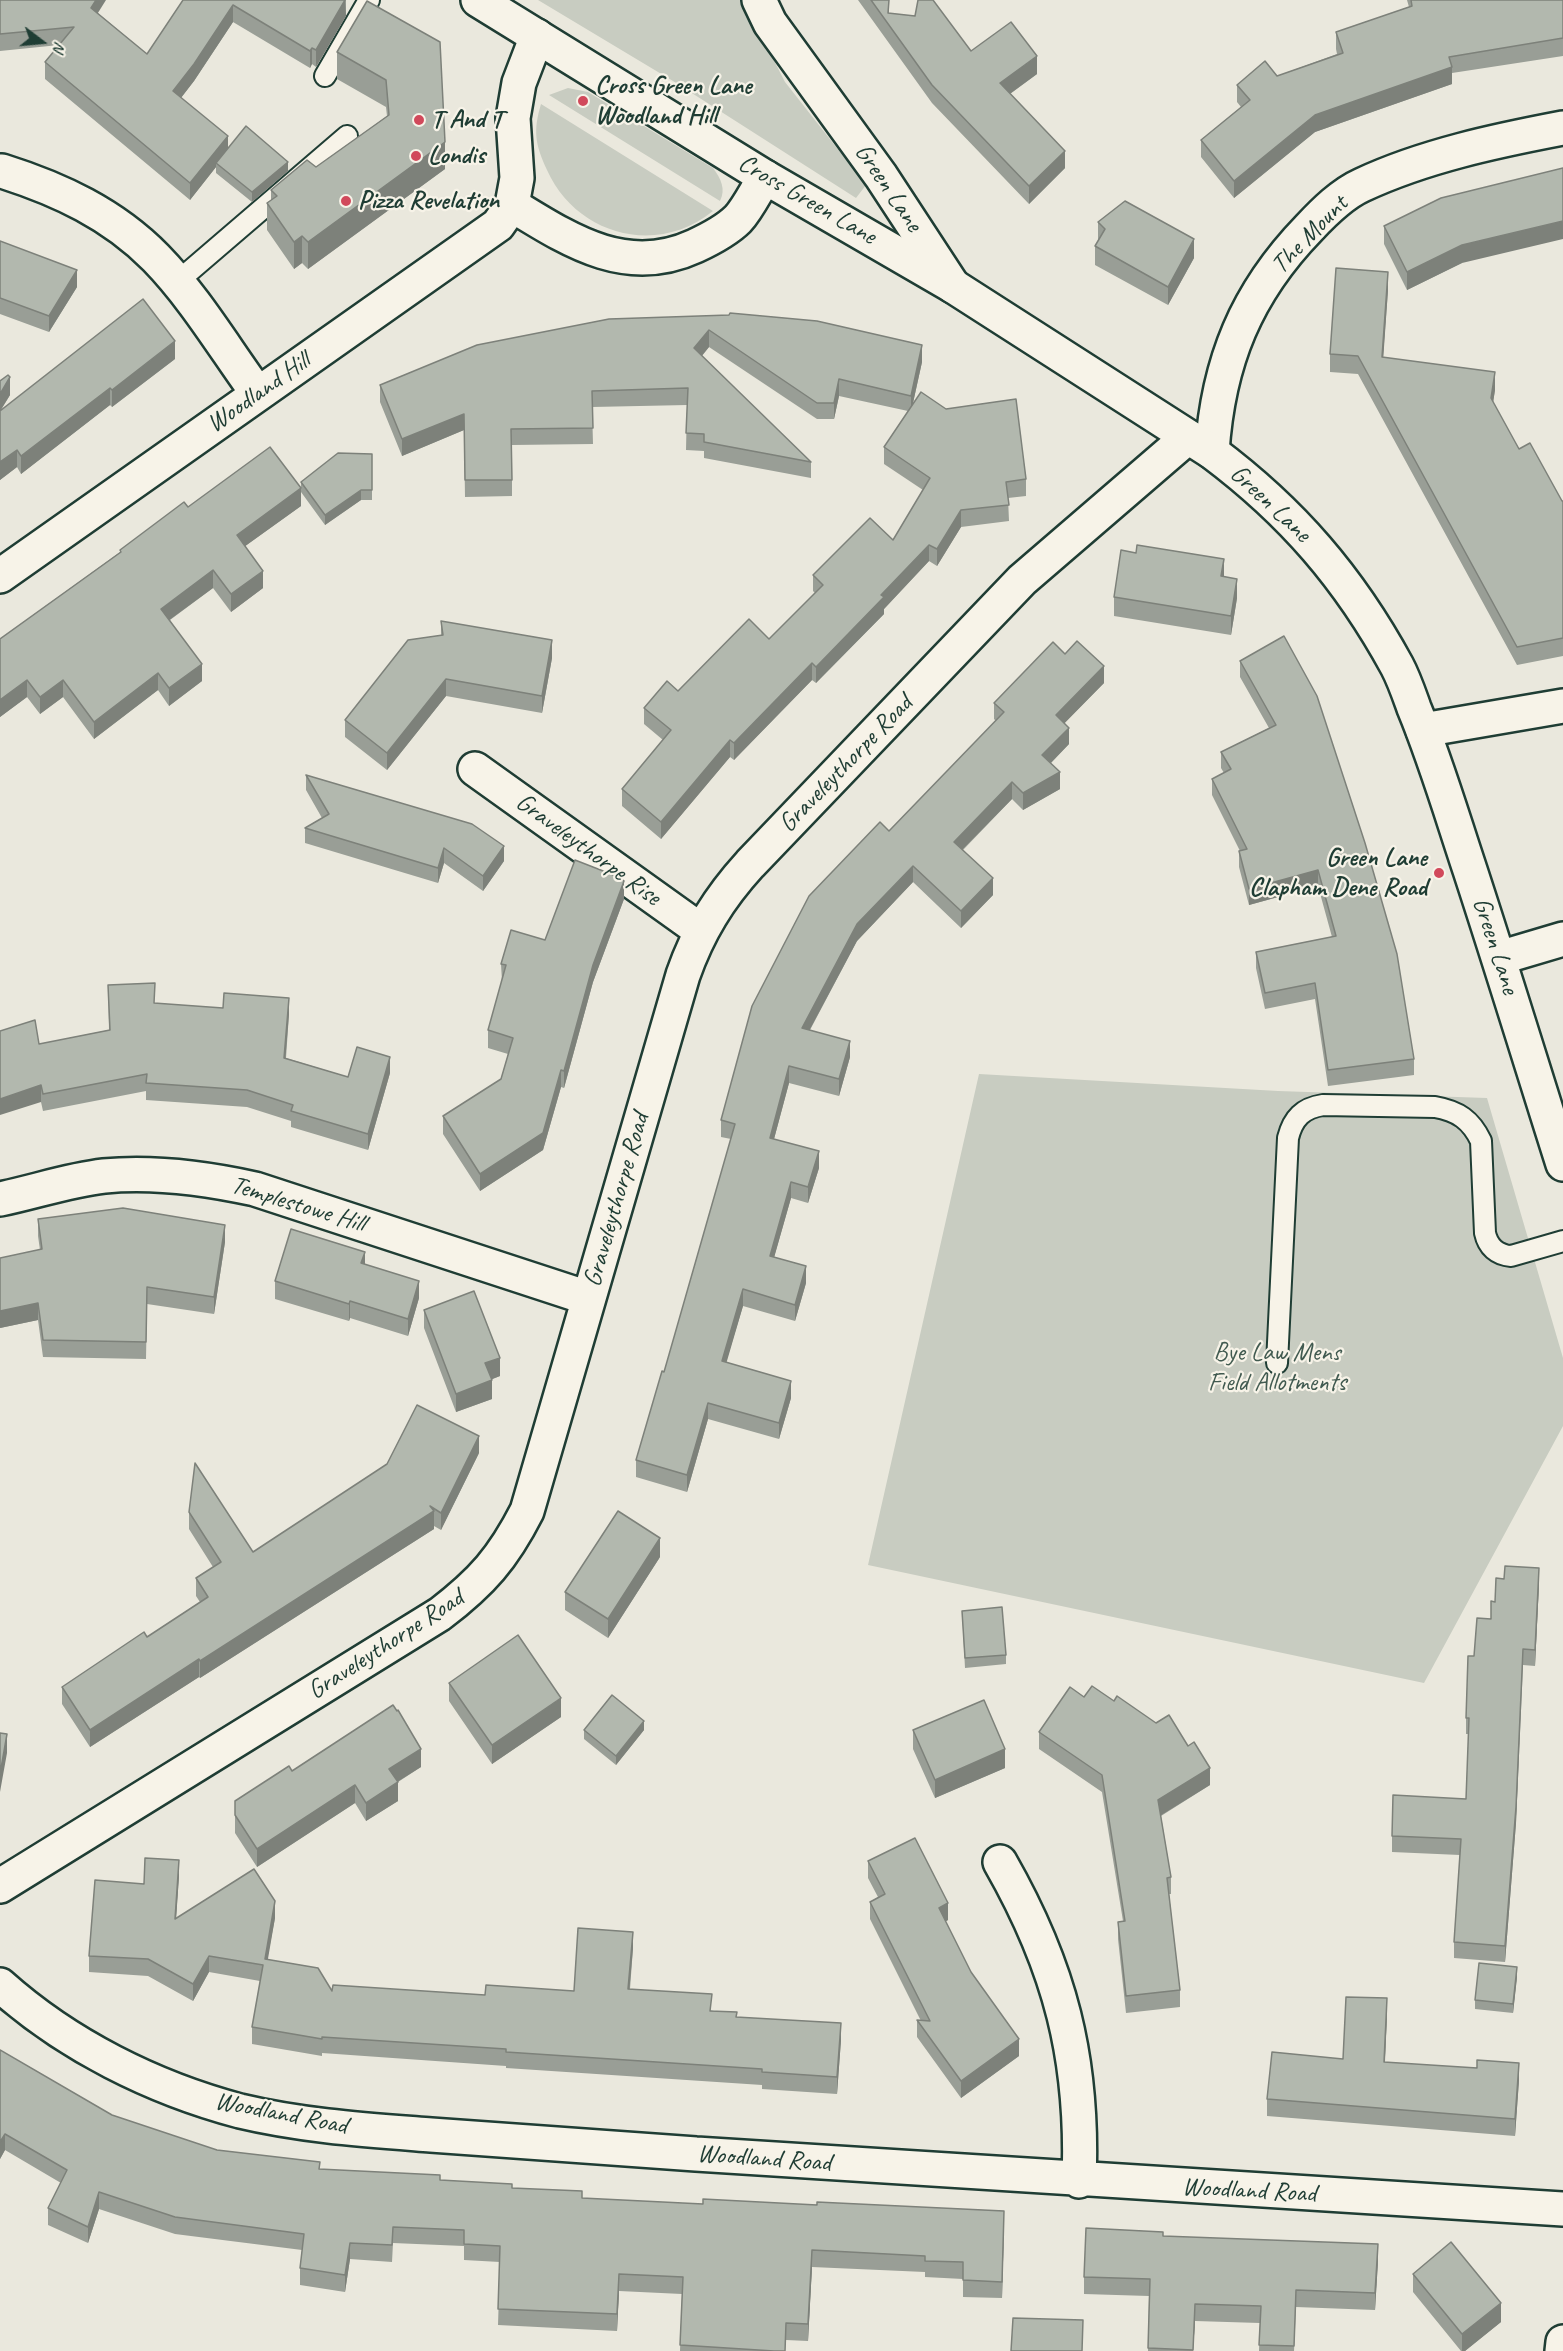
<!DOCTYPE html>
<html>
<head>
<meta charset="utf-8">
<style>
	body { margin:0 }
	#map { position:relative; width:1563px; height:2351px; overflow:hidden; background:#eae8dd; font-family:Caveat,sans-serif }
	canvas { display:block }
	.north { position:absolute; left:12px; top:12px; width:60px; height:60px; -webkit-text-stroke:4px #f7f3e8; paint-order:stroke; rotate:106deg; font-size:16px; font-weight:700; line-height:24px; text-align:center; color:#1f3d34 }
	.north::after { content:''; display:block; margin:auto; width:21px; height:27px; background:#1f3d34; clip-path:polygon(50% 0,100% 100%,50% 72%,0 100%) }
</style>
</head>
<body>
<div id="map">
<canvas width="1563" height="2351"></canvas>
<div class="north">N</div>
</div>
<script>
const c = document.querySelector('canvas').getContext('2d');
c.lineJoin = 'round';
function fillPath(path, color) { c.fillStyle = color; c.fill(path, 'evenodd'); }
function stroke(path, color, width, dash) { c.strokeStyle = color; c.lineWidth = width; c.lineCap = dash ? 'butt' : 'round'; c.setLineDash(dash || []); c.stroke(path); }
function label(font, color, halo, rows, align = 'center') {
  c.font = font + ' Caveat,sans-serif'; c.lineWidth = 4.5; c.setLineDash([]); c.textBaseline = 'middle'; c.strokeStyle = halo; c.fillStyle = color; for (const [text, x, y, turn = 0] of rows) {
    c.save(); c.translate(x, y); c.rotate((+turn || 0) * Math.PI / 180); c.textAlign = isNaN(turn) ? turn : align; if (halo) c.strokeText(text, 0, 0); c.fillText(text, 0, 0); c.restore();
  }
}
fillPath(new Path2D(`
	M538,0H743L785,82L866,185L856,198L673,81Z
	M568,88L588,92L713,168C721,179 726,189 720,201L549,95Z
	M541,104L713,211C657,257 576,235 547,170C535,144 533,131 541,104Z
	M979,1074L1278,1091L1487,1098L1563,1358V1426L1424,1683L868,1565Z`), '#c8ccc1');
const lane = new Path2D(`
	M325,76L369,0
	M177,282L347,136
	M1277,1363L1288,1138C1293,1118 1303,1108 1323,1105L1435,1107C1458,1111 1471,1120 1481,1141L1485,1233C1488,1247 1497,1255 1511,1256L1563,1241`);
const street = new Path2D(`
	M759,0L770,23L881,176L953,286
	M2,171C59,189 113,214 156,258C195,298 225,349 258,394
	M512,205C569,240 626,278 695,246C710,239 726,231 738,219C748,208 756,191 765,177
	M1212,452C1218,362 1246,293 1309,228C1324,212 1342,194 1362,185C1424,156 1495,141 1563,128
	M0,576L498,225L512,205L517,178L513,118L519,83L537,36
	M1423,730L1563,706
	M475,769L700,930
	M1499,958L1563,939
	M0,1199C34,1192 69,1180 104,1176C155,1171 205,1178 255,1189L588,1298
	M1000,1862C1060,1967 1084,2059 1079,2181
	M0,1886L440,1614C482,1582 503,1558 527,1511L683,975C698,932 719,898 750,864L1022,580L1188,437
	M0,1985C67,2045 153,2088 240,2111C303,2126 367,2130 431,2135C520,2142 608,2148 696,2154C985,2174 1274,2192 1563,2209`);
const secondary = new Path2D(`
	M478,0L765,177L953,286L1212,452C1292,512 1349,578 1397,666C1404,679 1409,694 1414,708C1436,761 1452,816 1470,870C1502,968 1532,1066 1563,1164
	M1562,2351L1563,2342`);
stroke(lane, '#1f3d34', 24);
stroke(street, '#1f3d34', 38);
stroke(secondary, '#1f3d34', 38);
stroke(lane, '#f7f3e8', 20);
stroke(street, '#f7f3e8', 33);
stroke(secondary, '#f7f3e8', 33);
fillPath(new Path2D(`
	M0,0L98,13L147,54L183,0H346V16L316,67L312,64L310,68L233,22L194,81L181,98L228,149L288,171L252,202L216,173V167L190,200L45,79V62L59,45L0,51Z
	M858,0H889V13L971,51L1037,74L1010,94L1065,168L1029,204L932,103Z
	M1407,0H1563V56L1452,73V84L1315,132L1234,198L1201,157V140L1241,107L1237,102V85L1277,76L1337,54L1336,49V32L1409,7Z
	M367,1L445,169L308,269L302,263L294,269L267,230V203L271,200V190L316,167L387,116L386,107L337,79V52Z
	M1098,222L1194,258L1168,305L1095,265V246L1098,241Z
	M1384,226L1462,263L1407,290L1384,244Z
	M0,241L77,287L49,332L0,314Z
	M1388,290L1383,357L1495,390L1493,402L1519,449L1562,501H1563V656L1517,665L1358,374L1330,372V354Z
	M729,315L922,362L913,403L1026,479V496L1008,498L1009,521L961,527L937,566L929,561L884,609V614L816,683L812,680L734,760L730,757L661,839L622,806V789L663,740L644,724V708L678,691L769,639L815,593L813,591V575L893,540L923,490L884,464V447L908,411L839,396L834,419H817L709,347L702,356L811,462V478L704,458V451L686,450L687,405L592,407L593,444L512,445V496L465,497L464,430L402,456L380,402V385Z
	M175,359L112,407L110,405L21,474L17,467L0,480V381L10,395L1,410Z
	M372,454V500H361L325,525L301,492V506L245,546L263,588L231,612L213,588L170,620L202,681L169,706L158,690L94,739L63,697L40,714L27,697L0,717V639L120,552V550L188,507L301,488V482Z
	M1224,577L1237,598L1231,635L1114,616V597Z
	M441,621L552,658L542,713L446,696L387,770L345,737V720L441,635Z
	M1284,636L1414,1059V1075L1328,1086L1315,999L1265,1009L1256,968V952L1332,937L1318,886L1249,905L1239,867V851H1240L1212,795V779L1224,773L1221,768V752L1269,728L1240,677V661Z
	M1065,654L1104,683L1064,723L1069,744L1051,763L1060,789L1023,810L1012,799L963,850L993,895L961,928L913,882L857,941L810,1030L850,1057L839,1096L789,1083L774,1139L819,1168L808,1203L791,1198L774,1257L806,1283L795,1321L743,1306L726,1362L791,1398L779,1439L708,1419L687,1492L636,1477V1460L664,1372L731,1139L721,1137V1120L889,831L996,721L994,719V703Z
	M306,775L504,861L483,891L444,863L438,883L305,843V828L322,818L306,790Z
	M624,899L593,982L564,1088L561,1087L543,1150L480,1191L443,1134V1116L501,1079L508,1054L488,1048V1030L502,981L501,964L545,940Z
	M108,985L155,1003L289,1014L286,1058L348,1077L390,1073L368,1150L291,1127V1121L247,1107L146,1100V1091L43,1111L41,1102L39,1044L109,1030Z
	M38,1219L225,1242L214,1314L147,1304L146,1359L43,1357L38,1320L0,1328L40,1250L38,1236Z
	M365,1264L419,1298L408,1336L350,1318L349,1321L275,1299V1281Z
	M424,1310L500,1376L492,1379V1399L456,1412L424,1328Z
	M479,1453L441,1530L434,1526V1529L200,1678L199,1677L90,1747L62,1704V1687L147,1637L200,1602L196,1596V1578L213,1567L189,1529V1512L253,1552Z
	M660,1557L608,1638L565,1610V1592Z
	M1539,1584L1535,1666L1523,1665L1516,1823L1505,1962L1454,1958V1942L1460,1855L1392,1852V1836L1466,1799L1469,1734H1466V1718L1474,1656L1491,1619Z
	M962,1611L1006,1655V1664L965,1668Z
	M449,1683L561,1717L492,1764L449,1701Z
	M584,1730H644L616,1765L584,1739Z
	M913,1730L1005,1768L935,1798L913,1749Z
	M1039,1732L1210,1785L1161,1816L1171,1877V1894H1169L1180,1990V2007L1126,2013L1118,1939V1922L1123,1921L1102,1792L1039,1749Z
	M421,1767L398,1782V1801L366,1821L355,1803L257,1867L235,1833V1801L292,1771Z
	M868,1861L948,1920L945,1922L971,1972L1019,2056L961,2098L917,2037V2020L921,2021L870,1919V1902L878,1897L868,1878Z
	M179,1876L176,1918H275L267,1960L332,1991L485,1995L574,1991L633,1948L630,1989L737,2017L841,2040L837,2094L762,2089V2085L506,2068V2066L322,2053V2056L252,2044V2027L260,1981L209,1972L193,2001L148,1976L89,1972V1956L144,1884Z
	M1517,1977L1513,2013L1475,2009V2000Z
	M1387,2015L1385,2062L1519,2080L1515,2136L1267,2116V2099L1343,2059Z
	M0,2050L112,2115L217,2150L320,2169L512,2188L582,2198L1004,2227L1002,2298L963,2297V2279L925,2277V2272L812,2267L808,2341L786,2340L785,2351H680L682,2294L619,2291L617,2331L498,2325L500,2262L464,2260V2246L393,2243L392,2262L350,2259L345,2292L300,2285V2268L302,2250L175,2234L99,2209L88,2243L48,2225V2208L61,2183L5,2150L0,2159Z
	M1163,2236L1378,2261L1375,2310L1296,2307L1294,2351H1259L1260,2323L1195,2321L1193,2351H1148L1149,2296L1084,2294V2277Z
	M1413,2274L1501,2322L1465,2351H1461L1413,2292Z`), '#999e96');
fillPath(new Path2D(`
	M96,0H106L91,24V8Z
	M345,0L346,16L316,67V50Z
	M233,5V22L194,81L173,108V91Z
	M312,48V64L310,68V51Z
	M1037,56V74L1000,101V83Z
	M1452,67V84L1315,132L1234,198V181L1315,115Z
	M228,136V153L216,163V167L190,200V183Z
	M445,142V169L308,269V242Z
	M1065,151V168L1029,204V186Z
	M288,162V171L252,202V192Z
	M1563,221V239L1462,263L1407,290V272L1462,245Z
	M302,236V263L294,269V242Z
	M1194,239V258L1168,305V287Z
	M77,270V287L49,332V316Z
	M1388,272V290L1382,376V357Z
	M709,330V347L694,365V348Z
	M175,341V359L112,407V390Z
	M922,345V362L911,412V396Z
	M1495,372V390L1491,416V398Z
	M10,377V395L0,411V394Z
	M839,379V396L834,419V403Z
	M110,388V405L21,474V456Z
	M464,414V430L402,456V439Z
	M17,450V467L0,480V462Z
	M301,488V506L237,552V535Z
	M361,490V500L325,525V515Z
	M961,510V527L937,566V549Z
	M929,545V561L884,609V614L816,683V667L881,595Z
	M1224,559V577L1221,576Z
	M213,570V588L161,626V609Z
	M263,571V588L231,612V594Z
	M1237,579V598L1231,635V616Z
	M552,640V658L542,713V696Z
	M812,663V680L734,760V743Z
	M202,664V681L169,706V688Z
	M1104,666V683L1056,732V715Z
	M158,673V690L94,739V722Z
	M446,679V696L387,770V753Z
	M27,680V697L0,717V700Z
	M63,680V697L40,714V697Z
	M1069,728V744L1042,772V755Z
	M730,740V757L661,839V822Z
	M1060,772V789L1023,810V793Z
	M1012,782V799L954,858V842Z
	M504,846V861L483,891V876Z
	M444,848V863L438,883V868Z
	M913,866V882L857,941L802,1044V1028L857,924Z
	M1318,870V886L1249,905V889Z
	M993,878V895L961,928V911Z
	M624,881V899L593,982L564,1088V1071L593,965Z
	M289,998V1014L284,1075V1058Z
	M850,1041V1057L839,1096V1079Z
	M390,1057V1073L368,1150V1134Z
	M789,1066V1083L770,1154V1138Z
	M561,1070V1087L543,1150L480,1191V1174Z
	M41,1085V1102L0,1115V1099Z
	M819,1151V1168L808,1203V1187Z
	M791,1182V1198L770,1272V1256Z
	M225,1225V1242L214,1314V1297Z
	M365,1252V1269L361,1263Z
	M806,1266V1283L795,1321V1305Z
	M419,1281V1298L408,1336V1319Z
	M743,1289V1306L722,1378V1361Z
	M350,1301V1318L349,1321V1304Z
	M38,1303V1320L0,1328V1311Z
	M500,1358V1376L485,1382V1363Z
	M492,1380V1399L456,1412V1394Z
	M791,1381V1398L779,1439V1423Z
	M708,1403V1419L687,1492V1475Z
	M479,1436V1453L441,1530V1513Z
	M434,1511V1529L200,1678V1661Z
	M660,1538V1557L608,1638V1619Z
	M1539,1568V1584L1535,1666V1650Z
	M1523,1649L1516,1823L1505,1962V1946Z
	M199,1659V1677L90,1747V1730Z
	M561,1698V1717L492,1764V1745Z
	M644,1721V1730L616,1765V1756Z
	M7,1734V1753L0,1792V1774Z
	M421,1749V1767L389,1787V1769Z
	M1005,1749V1768L935,1798V1780Z
	M1210,1768V1785L1158,1817V1800Z
	M398,1782V1801L366,1821V1803Z
	M355,1785V1803L257,1867V1849Z
	M179,1860V1876L175,1935V1919Z
	M275,1901V1918L265,1976V1959Z
	M948,1903V1920L939,1925V1908Z
	M633,1932V1948L628,2005V1989Z
	M209,1956V1972L193,2001V1984Z
	M1517,1967V1977L1513,2013V2004Z
	M1387,1998V2015L1384,2079V2062Z
	M841,2023V2040L837,2094V2077Z
	M1019,2039V2056L961,2098V2081Z
	M1519,2063V2080L1515,2136V2119Z
	M5,2134V2150L0,2159V2142Z
	M99,2192V2209L88,2243V2227Z
	M1004,2211V2227L1002,2298V2282Z
	M350,2243V2259L345,2292V2275Z
	M1378,2244V2261L1375,2310V2293Z
	M812,2250V2267L808,2341V2324Z
	M619,2274V2291L617,2331V2314Z
	M1501,2303V2322L1465,2351H1462V2334Z
	M1195,2304V2321L1193,2351V2350Z`), '#7d817a');
const building = new Path2D(`
	M0,0H96L91,8L147,54L183,0H345L316,50L312,48L310,51L233,5L194,64L173,91L228,136L190,183L45,62L74,27L0,34Z
	M871,0H889L888,13L915,16L918,0H933L971,51L1011,22L1037,56L1000,83L1065,151L1029,186L932,85Z
	M1411,0H1563V38L1449,57L1452,67L1315,115L1234,181L1201,140L1250,100L1237,85L1265,61L1277,76L1343,53L1336,32L1412,6Z
	M367,1L440,42L445,142L308,242L302,236L294,242L267,203L277,196L271,190L307,160L316,167L389,115L386,80L337,52Z
	M246,126L288,162L252,192L216,163Z
	M1563,168V221L1462,245L1407,272L1384,226L1441,198Z
	M1125,201L1194,239L1168,287L1095,246L1105,229L1098,222Z
	M0,241L77,270L49,316L0,298Z
	M1336,268L1388,272L1382,357L1495,372L1491,398L1519,449L1530,443L1562,501H1563V638L1517,647L1358,356L1330,354Z
	M143,299L175,341L112,390L110,388L21,456L17,450L0,462V411Z
	M730,313L817,321L922,345L911,396L839,379L834,403H817L709,330L694,348L811,462L704,442V434L686,433L688,388L592,391L593,428L511,429L512,480H465L464,414L402,439L380,385L477,345L609,319L729,315Z
	M8,375L10,377L0,394V381Z
	M921,392L946,409L1016,399L1026,479L1006,482L1009,505L961,510L937,549L929,545L881,595L884,597L816,667L812,663L734,743L730,740L661,822L622,789L671,730L644,708L667,681L678,691L749,619L769,639L823,585L813,575L870,518L893,540L930,478L884,447Z
	M270,447L301,488L237,535L263,571L231,594L213,570L161,609L202,664L169,688L158,673L94,722L63,680L40,697L27,680L0,700V639L121,552L120,550L184,502L188,507Z
	M338,453L372,454V490H361L325,515L301,482Z
	M1137,545L1224,559L1221,576L1237,579L1231,616L1114,597L1121,550L1136,553Z
	M441,621L552,640L542,696L446,679L387,753L345,720L408,640L443,635Z
	M1284,636L1317,696L1365,843L1397,954L1414,1059L1328,1070L1315,983L1265,993L1256,952L1336,936L1318,870L1249,889L1239,851L1247,849L1212,779L1231,769L1221,752L1276,725L1240,661Z
	M1077,641L1104,666L1056,715L1069,728L1042,755L1060,772L1023,793L1012,782L954,842L993,878L961,911L913,866L857,924L802,1028L850,1041L839,1079L789,1066L770,1138L819,1151L808,1187L791,1182L770,1256L806,1266L795,1305L743,1289L722,1361L791,1381L779,1423L708,1403L687,1475L636,1460L662,1371L664,1372L735,1124L721,1120L752,1006L809,896L880,822L889,831L1004,712L994,703L1053,642L1065,654Z
	M306,775L472,824L504,846L483,876L444,848L438,868L305,828L329,814Z
	M575,860L616,876L624,881L593,965L564,1071L561,1070L543,1133L480,1174L443,1116L501,1079L513,1038L488,1030L506,965L501,964L511,930L545,940Z
	M155,983L154,1003L223,1008L224,993L289,998L284,1058L348,1077L357,1047L390,1057L368,1134L291,1111L293,1105L247,1090L146,1083L147,1074L43,1094L41,1085L0,1099V1031L35,1020L39,1044L110,1030L108,985Z
	M123,1208L225,1225L214,1297L147,1287L146,1342L43,1340L38,1303L0,1311V1258L42,1249L38,1219Z
	M291,1229L365,1252L361,1263L419,1281L408,1319L350,1301L349,1304L275,1281Z
	M474,1291L500,1358L485,1363L492,1380L456,1394L424,1310Z
	M417,1405L479,1436L441,1513L430,1506L434,1511L200,1661L199,1659L90,1730L62,1687L144,1632L147,1637L208,1597L196,1578L221,1562L189,1512L195,1463L253,1552L387,1464Z
	M618,1511L660,1538L608,1619L565,1592Z
	M1505,1566L1539,1568L1535,1650L1523,1649L1516,1807L1505,1946L1454,1942L1461,1839L1392,1836L1393,1795L1466,1799L1469,1718H1466L1468,1656H1474L1477,1618L1491,1619V1601L1495,1602L1496,1578L1504,1579Z
	M1002,1607L1006,1655L965,1658L962,1611Z
	M518,1635L561,1698L492,1745L449,1683Z
	M1092,1686L1114,1701L1117,1696L1156,1723L1169,1715L1188,1746L1194,1742L1210,1768L1158,1800L1171,1877L1167,1878L1180,1990L1126,1996L1118,1922L1125,1921L1102,1775L1039,1732L1070,1687L1084,1697Z
	M612,1695L644,1721L616,1756L584,1730Z
	M984,1700L1005,1749L935,1780L913,1730Z
	M393,1705L397,1711L398,1710L421,1749L389,1769L398,1782L366,1803L355,1785L257,1849L235,1815V1801L289,1766L292,1771Z
	M0,1733L7,1734L0,1774Z
	M915,1838L948,1903L939,1908L971,1972L1019,2039L961,2081L917,2020L930,2021L870,1902L885,1894L868,1861Z
	M145,1858L179,1860L175,1919L254,1869L275,1901L265,1959L318,1968L332,1991L333,1985L485,1995L486,1985L574,1991L578,1928L633,1932L628,1989L712,1994L710,2011L737,2012L736,2017L841,2023L837,2077L762,2072V2069L506,2052V2049L322,2037V2039L252,2027L263,1965L209,1956L193,1984L148,1959L89,1956L95,1880L144,1884Z
	M1479,1963L1517,1967L1513,2004L1475,2000Z
	M1346,1997L1387,1998L1384,2062L1477,2068V2060L1519,2063L1515,2119L1267,2099L1272,2052L1343,2059Z
	M0,2050L112,2115L217,2150L320,2162L319,2169L440,2175V2180L512,2184V2188L582,2191V2198L703,2204V2199L817,2205V2202L1004,2211L1002,2282L963,2280V2262L925,2261V2256L812,2250L808,2324L786,2323L785,2351H774L680,2345L683,2277L619,2274L617,2314L498,2309L500,2246L464,2244V2230L393,2227L392,2245L350,2243L345,2275L300,2268L304,2234L175,2217L99,2192L88,2227L48,2208L67,2170L5,2134L0,2142Z
	M1086,2228L1163,2232V2236L1378,2244L1375,2293L1296,2290L1294,2346L1259,2345L1261,2306L1195,2304L1193,2350L1148,2348L1150,2279L1084,2277Z
	M1451,2242L1501,2303L1462,2334L1413,2274Z
	M1013,2318L1083,2320L1082,2351H1011Z`);
fillPath(building, '#b2b8ae');
stroke(building, '#7d817a', 1.5);
for (const [x, y, r, color] of [
	[583,101,6,"#d1495b"],
	[419,120,6,"#d1495b"],
	[416,156,6,"#d1495b"],
	[346,201,6,"#d1495b"],
	[1439,873,6,"#d1495b"]
]) { const dot = new Path2D(); dot.arc(x, y, r, 0, 2 * Math.PI); c.fillStyle = color; c.fill(dot); stroke(dot, '#f7f3e8', 2); }
label('bold 26px', '#1f3d34', '#f7f3e8', [
	["Cross Green Lane",595,86],
	["Woodland Hill",595,116],
	["T And T",431,120],
	["Londis",428,156],
	["Pizza Revelation",358,201],
	["Green Lane",1427,858,"right"],
	["Clapham Dene Road",1427,888,"right"]
], 'left');
label('26px', '#1f3d34', '#f7f3e8', [
	["Green Lane",888,188,56],
	["Cross Green Lane",807,200,30],
	["The Mount",1310,235,-46],
	["Woodland Hill",259,393,-35],
	["Green Lane",1270,504,43],
	["Graveleythorpe Road",846,764,-46],
	["Graveleythorpe Rise",588,850,36],
	["Green Lane",1495,946,72],
	["Graveleythorpe Road",617,1200,-74],
	["Templestowe Hill",298,1205,17],
	["Graveleythorpe Road",386,1645,-33],
	["Woodland Road",281,2114,11],
	["Woodland Road",764,2159,4],
	["Woodland Road",1249,2191,3]
]);
label('26px', '#415a50', '#f7f3e8', [
	["Bye Law Mens",1277,1353],
	["Field Allotments",1277,1383]
]);
</script>
</body>
</html>
